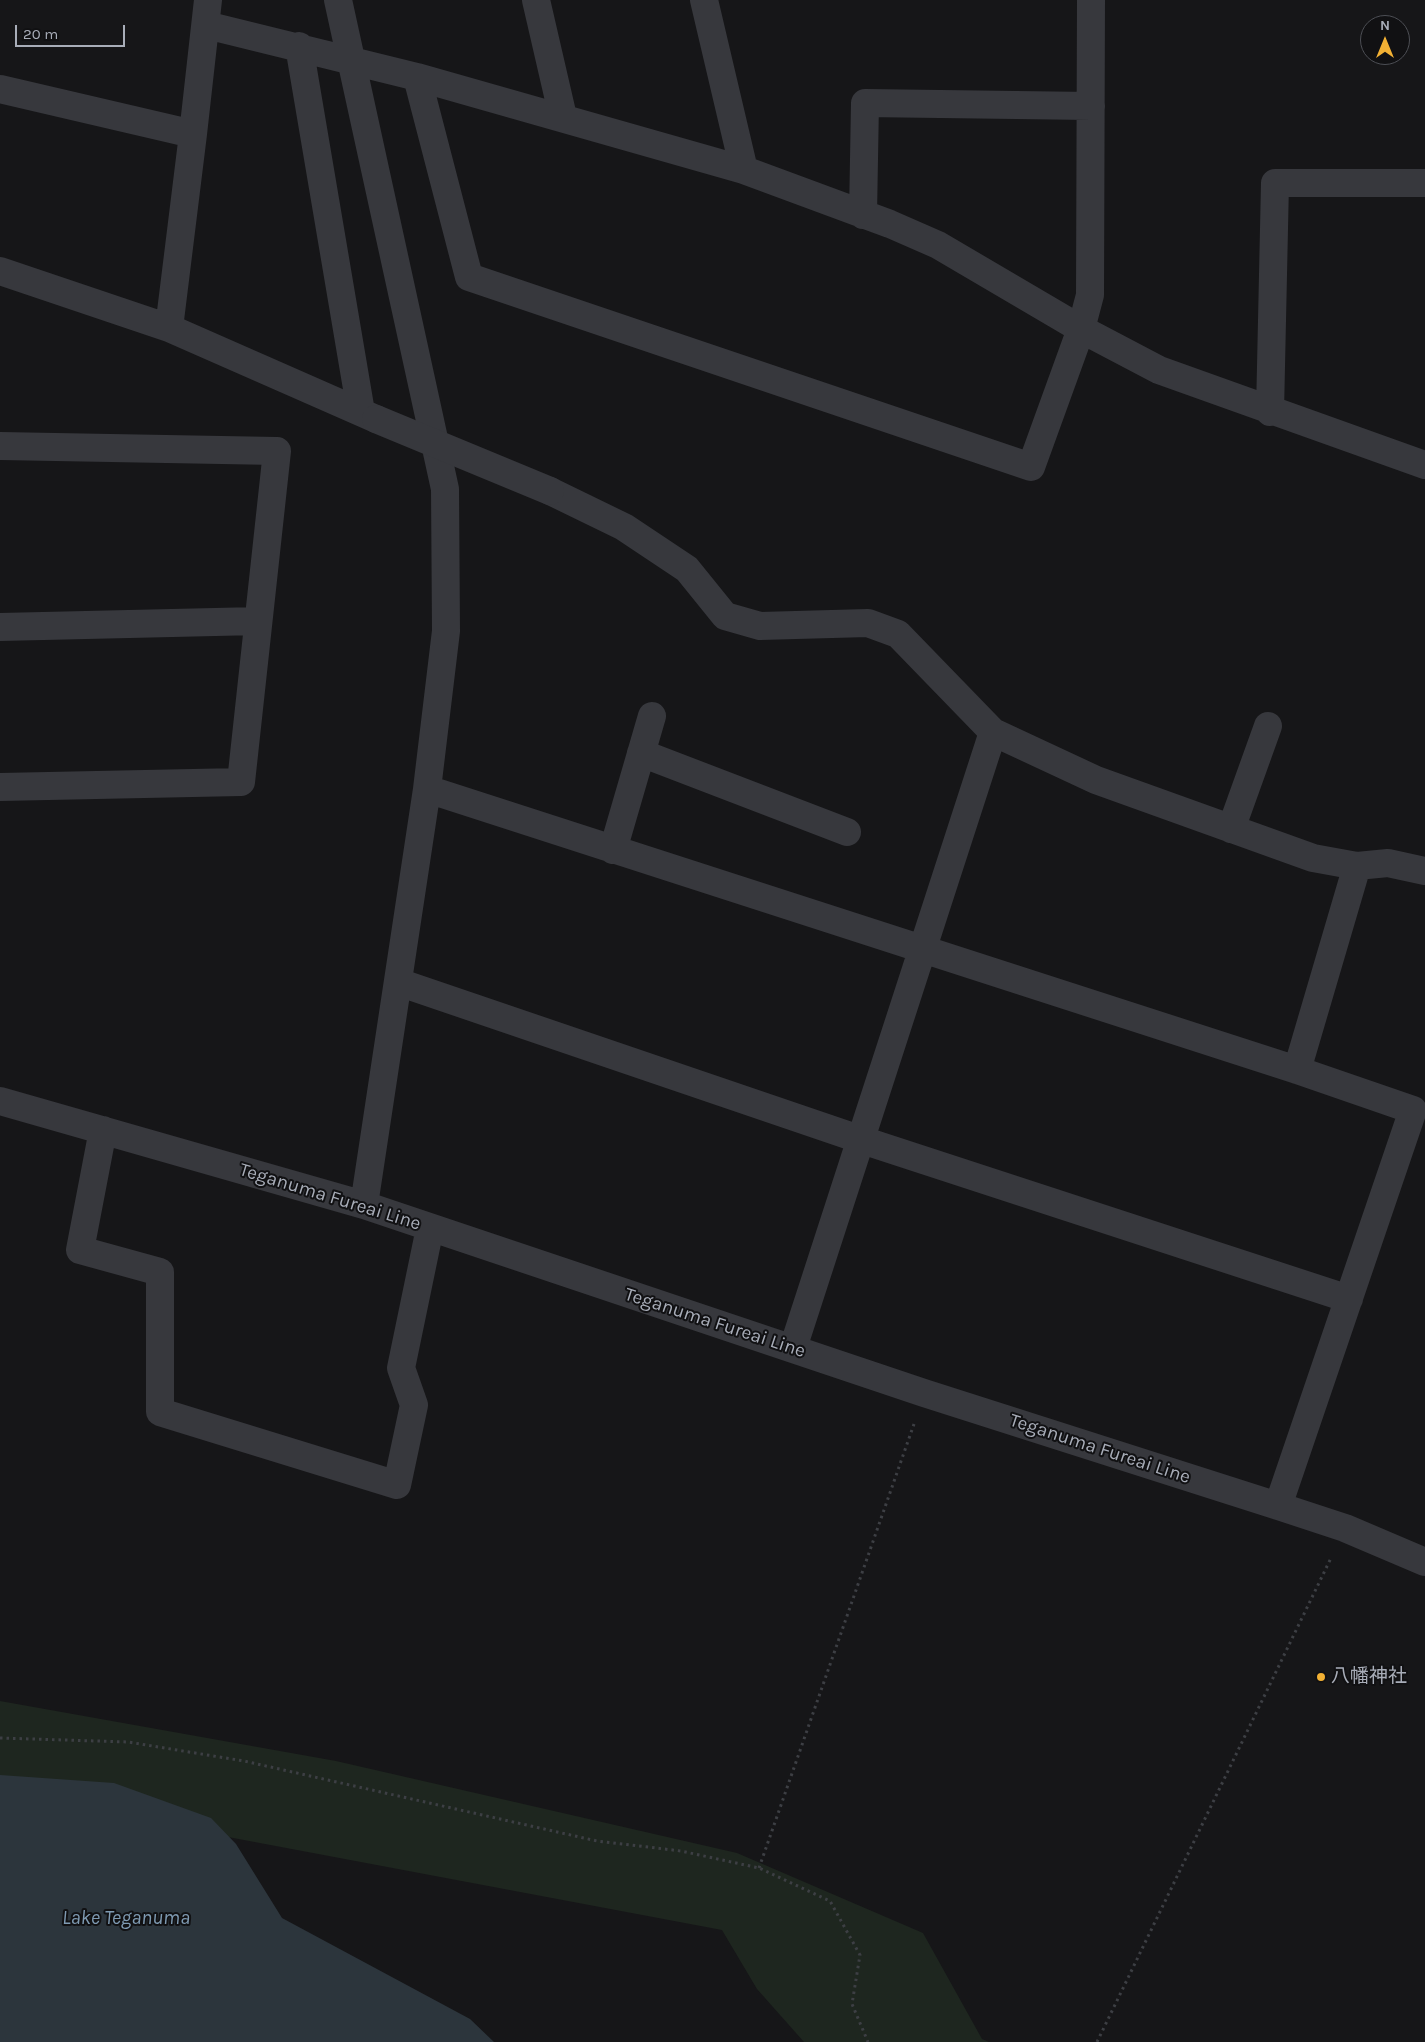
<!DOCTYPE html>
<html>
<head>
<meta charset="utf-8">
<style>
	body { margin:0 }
	#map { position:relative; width:1425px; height:2042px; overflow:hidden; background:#161618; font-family:Karla,sans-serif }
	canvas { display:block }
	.north { position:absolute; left:1360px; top:15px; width:50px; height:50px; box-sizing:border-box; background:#111113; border:1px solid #4d4f55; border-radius:50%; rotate:0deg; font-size:14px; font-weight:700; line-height:20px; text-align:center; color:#a8adb8 }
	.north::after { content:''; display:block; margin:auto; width:18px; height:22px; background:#f2b134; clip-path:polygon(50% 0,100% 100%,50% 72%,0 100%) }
	.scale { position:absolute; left:15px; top:25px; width:110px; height:22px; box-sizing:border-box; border:2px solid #a8adb8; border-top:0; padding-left:6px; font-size:15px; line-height:18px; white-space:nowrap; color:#a8adb8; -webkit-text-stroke:4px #111113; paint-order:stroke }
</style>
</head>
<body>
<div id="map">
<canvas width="1425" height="2042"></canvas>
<div class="north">N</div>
<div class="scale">20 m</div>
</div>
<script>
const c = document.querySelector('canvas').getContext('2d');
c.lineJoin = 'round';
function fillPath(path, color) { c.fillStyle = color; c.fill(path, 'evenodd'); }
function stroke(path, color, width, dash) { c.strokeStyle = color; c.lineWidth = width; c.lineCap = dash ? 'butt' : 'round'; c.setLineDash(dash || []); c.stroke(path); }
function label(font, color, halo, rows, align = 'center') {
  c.font = font + ' Karla,"Noto Sans JP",sans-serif'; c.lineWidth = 4; c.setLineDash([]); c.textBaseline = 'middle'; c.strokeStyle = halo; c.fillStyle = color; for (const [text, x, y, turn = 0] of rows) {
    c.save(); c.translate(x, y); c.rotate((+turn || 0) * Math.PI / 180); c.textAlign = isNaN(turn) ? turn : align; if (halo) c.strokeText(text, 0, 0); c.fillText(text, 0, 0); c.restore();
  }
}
fillPath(new Path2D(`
	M0,1701L336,1761L737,1853L923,1933L982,2039L989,2042H804L757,1989L722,1930L58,1805L0,1804Z`), '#1e261f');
fillPath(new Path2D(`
	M0,1775L114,1783L211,1818L236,1844L282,1918L470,2019L494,2042H0Z`), '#2c353c');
stroke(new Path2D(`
	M0,1738L128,1742L244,1761L597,1841L681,1851L759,1868L830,1901L860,1955L852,2004L868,2042
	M759,1868L914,1424
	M1097,2042L1331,1558`), '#3d3f44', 3, [2.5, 4]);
stroke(new Path2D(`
	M338,0L445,489L446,631L427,789L364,1205
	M536,0L563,117
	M704,0L744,170
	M206,25L417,77L744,170L890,224L938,245L1081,329L1159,370L1425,465
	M299,46L361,412
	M417,77L469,277L1031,467L1081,329L1090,295L1091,0
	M0,89L193,134L169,328
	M193,134L208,0
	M863,215L865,103L1091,106
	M0,271L169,328L376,419
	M1270,412L1275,183H1425
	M0,446L277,451L241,782L0,787
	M550,491L624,527L687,569L725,616L760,626L868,623L898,634L993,732L1096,780L1313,858L1357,866L1388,863L1425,871
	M0,627L258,621
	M641,753L847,832
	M427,789L1297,1070L1413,1110L1278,1506
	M1231,829L1268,726
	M613,850L652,716
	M398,982L862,1140L1349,1299
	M1297,1070L1357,866
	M0,1101L364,1205L924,1393L1278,1506L1345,1528L1425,1562
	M103,1130L80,1250L160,1272V1412L397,1485L414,1405L401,1368L430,1228
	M793,1348L993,732`), '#37383d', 28);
stroke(new Path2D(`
	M376,419L550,491`), '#37383d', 28);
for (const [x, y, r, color] of [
	[1321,1677,5,"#f2b134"]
]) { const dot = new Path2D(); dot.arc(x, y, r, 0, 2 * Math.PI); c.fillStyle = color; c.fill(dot); stroke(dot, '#111113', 2); }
label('19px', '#a8adb8', '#111113', [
	["Teganuma Fureai Line",330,1197,17],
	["Teganuma Fureai Line",715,1323,18],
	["Teganuma Fureai Line",1100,1449,18]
]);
label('19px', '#a8adb8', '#111113', [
	["八幡神社",1331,1677]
], 'left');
label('italic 20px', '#7f9bb3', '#111113', [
	["Lake Teganuma",126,1918]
]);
</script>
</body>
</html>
